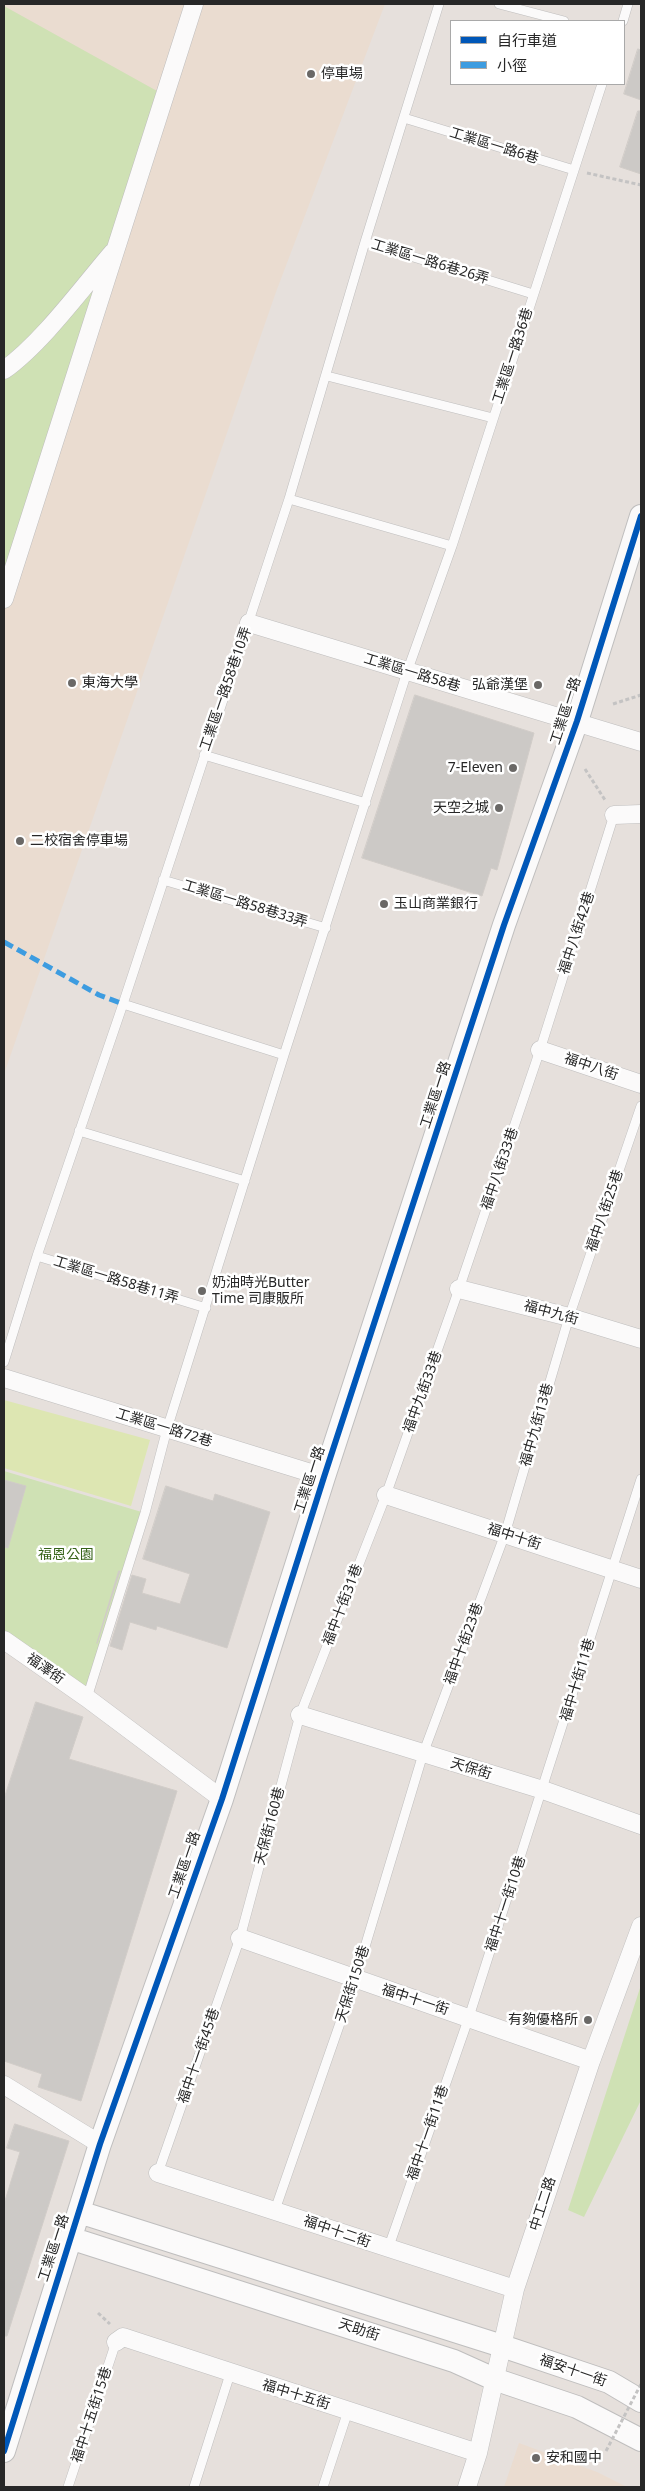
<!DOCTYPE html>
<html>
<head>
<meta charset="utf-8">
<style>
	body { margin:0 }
	#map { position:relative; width:645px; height:2491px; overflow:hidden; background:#e6e0dc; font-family:"Noto Sans","Noto Sans TC",sans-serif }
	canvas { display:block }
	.frame { position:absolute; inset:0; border:5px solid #272727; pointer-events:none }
	.legend { position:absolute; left:450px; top:20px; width:175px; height:65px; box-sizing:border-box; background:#fff; border:1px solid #a9a9a9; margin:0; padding:6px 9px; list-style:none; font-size:15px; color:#272727 }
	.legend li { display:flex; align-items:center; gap:10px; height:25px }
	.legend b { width:25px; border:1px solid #a9a9a9 }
</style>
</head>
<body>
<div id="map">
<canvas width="645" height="2491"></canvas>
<div class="frame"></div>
<ul class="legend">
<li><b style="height:6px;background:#0057b8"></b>自行車道</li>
<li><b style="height:6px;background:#3d9ce0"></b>小徑</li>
</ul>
</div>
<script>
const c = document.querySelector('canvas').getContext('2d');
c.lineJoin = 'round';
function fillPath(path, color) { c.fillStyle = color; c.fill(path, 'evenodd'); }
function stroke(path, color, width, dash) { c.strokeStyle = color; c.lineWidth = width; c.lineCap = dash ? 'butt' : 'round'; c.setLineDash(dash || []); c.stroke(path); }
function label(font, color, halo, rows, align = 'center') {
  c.font = font + ' "Noto Sans","Noto Sans TC",sans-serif'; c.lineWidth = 5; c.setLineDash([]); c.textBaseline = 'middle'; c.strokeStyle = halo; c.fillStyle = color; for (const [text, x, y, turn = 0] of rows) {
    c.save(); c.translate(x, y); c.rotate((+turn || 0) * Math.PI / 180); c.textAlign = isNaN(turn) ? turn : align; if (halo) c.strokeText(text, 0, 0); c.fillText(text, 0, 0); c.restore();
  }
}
fillPath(new Path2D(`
	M4,4H385L276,292L4,1074Z
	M519,2443L597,2472L627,2487H504Z`), '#eadcd0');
fillPath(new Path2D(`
	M4,6L166,96L4,597Z
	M4,1471L145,1513L87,1698L4,1640Z
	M641,1985V2100L584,2217L568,2210Z`), '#cfe1b4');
fillPath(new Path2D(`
	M4,1400L150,1440L131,1506L4,1468Z`), '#dde6b2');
const building = new Path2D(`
	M638,49L641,50V100L624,94Z
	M638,111H641V174L620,167Z
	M415,695L534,733L497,870L491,868L482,896L362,858Z
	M4,1480L26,1486L8,1548L4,1547Z
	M166,1486L213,1501L215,1494L270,1512L227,1648L157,1626L156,1630L130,1622L122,1650L110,1646L132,1575L146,1579L142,1593L180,1604L190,1574L143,1559Z
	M119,1571H120L97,1643Z
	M36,1702L83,1717L69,1759L177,1791L81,2101L38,2087L42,2074L4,2061V1799Z
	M15,2124L69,2141L7,2336H4V2204L20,2152L7,2148Z`);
fillPath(building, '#ccc9c6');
stroke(building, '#d1ccc8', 1);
const service = new Path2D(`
	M499,4L564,21
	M623,21L628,4
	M404,118L574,170
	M365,242L533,294
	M327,376L493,418
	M289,499L452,546
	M204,755L366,803
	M163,880L326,928
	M123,1004L284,1055
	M79,1131L245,1181
	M37,1256L206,1308
	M4,1362L37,1256L123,1004L289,499L365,242L439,4
	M87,1698L145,1513L167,1429L284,1055L407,672L452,546L602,84
	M158,2173L240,1938L300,1715L386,1495L459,1289L540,1050L614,815
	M275,2210L355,1980L423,1754L505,1534L569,1317L641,1106
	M388,2249L469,2017L641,1479
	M68,2487L116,2342
	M194,2487L230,2374
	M323,2487L348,2411`);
const minor = new Path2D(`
	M4,370C42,343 82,288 113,252
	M4,599L194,4
	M249,623L641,742
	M614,815L641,814
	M540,1050L641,1084
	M459,1289L569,1317L641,1339
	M4,1378L324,1477
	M386,1495L641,1579
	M4,1640L87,1698L222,1799
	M300,1715L543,1790L641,1825
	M240,1938L591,2061
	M4,2085L100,2144
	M158,2173L515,2289
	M116,2342L123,2337L478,2453
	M467,2487L478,2453L515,2289L591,2061L641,1926`);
const tertiary = new Path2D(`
	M79,2212L502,2346L609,2382L641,2401
	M70,2238L454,2361L494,2379L577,2407L641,2440
	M4,2451L100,2144L222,1799L324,1477L504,925L577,721L641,516`);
stroke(service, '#bfbebe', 10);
stroke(minor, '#bfbebe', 19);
stroke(tertiary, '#bfbebe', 24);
stroke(new Path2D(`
	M587,173L641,185
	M613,704L641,695
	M585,769L605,800
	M98,2313L110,2324`), '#c4c3c3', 3, [4, 2.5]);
stroke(service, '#fbfafa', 9);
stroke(minor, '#fbfafa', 18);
stroke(tertiary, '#fbfafa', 22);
stroke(new Path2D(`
	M606,2451L641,2384`), '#c4c3c3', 3, [4, 2.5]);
stroke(new Path2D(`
	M4,942L99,995L123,1004`), '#3d9ce0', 5, [10, 5]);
stroke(new Path2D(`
	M4,2451L100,2144L222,1799L324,1477L504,925L577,721L641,516`), '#0057b8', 6);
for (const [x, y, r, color] of [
	[311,74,5,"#6a6866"],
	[72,683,5,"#6a6866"],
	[538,685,5,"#6a6866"],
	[513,768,5,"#6a6866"],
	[499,808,5,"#6a6866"],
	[20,841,5,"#6a6866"],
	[384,904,5,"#6a6866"],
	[202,1291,5,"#6a6866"],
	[588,2020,5,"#6a6866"],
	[536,2458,5,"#6a6866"]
]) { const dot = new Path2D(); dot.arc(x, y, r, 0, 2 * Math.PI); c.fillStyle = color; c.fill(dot); stroke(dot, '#fff', 2); }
label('14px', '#272727', '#fff', [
	["停車場",321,74],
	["東海大學",82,683],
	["弘爺漢堡",528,685,"right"],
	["7-Eleven",503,768,"right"],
	["天空之城",489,808,"right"],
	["二校宿舍停車場",30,841],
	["玉山商業銀行",394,904],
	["奶油時光Butter",212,1283],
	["Time 司康販所",212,1299],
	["有夠優格所",578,2020,"right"],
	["安和國中",546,2458]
], 'left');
label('14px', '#272727', '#fff', [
	["工業區一路6巷",494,146,17],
	["工業區一路6巷26弄",430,262,17],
	["工業區一路36巷",513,356,-72],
	["工業區一路58巷",412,673,17],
	["工業區一路58巷10弄",226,689,-71],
	["工業區一路",566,711,-72],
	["工業區一路58巷33弄",245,904,17],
	["福中八街42巷",577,933,-72],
	["福中八街",591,1067,19],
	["工業區一路",436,1095,-72],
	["福中八街33巷",500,1169,-71],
	["福中八街25巷",605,1211,-71],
	["工業區一路58巷11弄",116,1280,17],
	["福中九街",551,1313,15],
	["福中九街33巷",423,1392,-70],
	["福中九街13巷",537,1425,-74],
	["工業區一路72巷",164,1428,17],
	["工業區一路",310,1480,-72],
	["福中十街",514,1537,18],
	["福中十街31巷",343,1605,-69],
	["福中十街23巷",464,1644,-70],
	["福澤街",45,1669,35],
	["福中十街11巷",578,1680,-73],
	["天保街",471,1769,17],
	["天保街160巷",270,1826,-75],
	["工業區一路",185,1865,-71],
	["福中十一街10巷",506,1904,-72],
	["天保街150巷",353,1984,-72],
	["福中十一街",415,2000,18],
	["福中十一街45巷",199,2056,-71],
	["福中十一街11巷",428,2133,-71],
	["中工二路",543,2204,-72],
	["福中十二街",337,2232,19],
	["工業區一路",54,2248,-72],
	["天助街",359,2330,18],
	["福安十一街",573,2371,19],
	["福中十五街",296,2395,17],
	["福中十五街15巷",92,2415,-72]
]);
label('14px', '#366318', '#fff', [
	["福恩公園",66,1555]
]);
</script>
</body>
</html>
